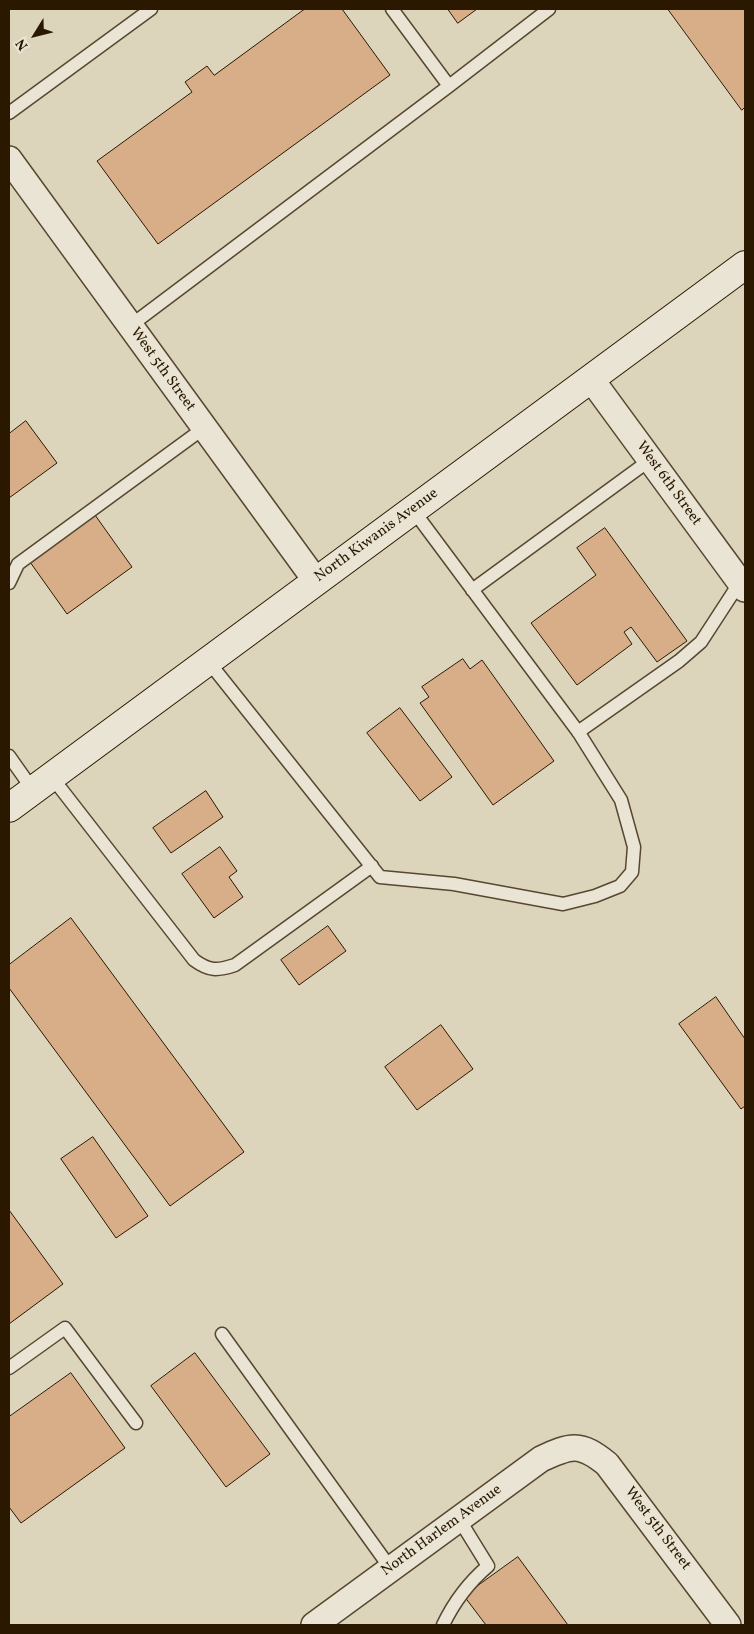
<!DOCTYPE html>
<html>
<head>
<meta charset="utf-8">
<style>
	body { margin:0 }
	#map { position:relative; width:754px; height:1634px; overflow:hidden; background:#ddd5bb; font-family:Vollkorn,serif }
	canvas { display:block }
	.frame { position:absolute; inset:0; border:10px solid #2a1801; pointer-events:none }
	.north { position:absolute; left:10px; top:10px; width:50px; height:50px; -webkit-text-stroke:4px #e9e4d3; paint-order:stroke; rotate:234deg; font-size:14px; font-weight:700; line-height:20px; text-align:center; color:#2a1801 }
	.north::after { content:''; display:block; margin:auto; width:18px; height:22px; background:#2a1801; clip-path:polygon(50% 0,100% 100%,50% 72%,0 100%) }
</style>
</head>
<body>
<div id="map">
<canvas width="754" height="1634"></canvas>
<div class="frame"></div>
<div class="north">N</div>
</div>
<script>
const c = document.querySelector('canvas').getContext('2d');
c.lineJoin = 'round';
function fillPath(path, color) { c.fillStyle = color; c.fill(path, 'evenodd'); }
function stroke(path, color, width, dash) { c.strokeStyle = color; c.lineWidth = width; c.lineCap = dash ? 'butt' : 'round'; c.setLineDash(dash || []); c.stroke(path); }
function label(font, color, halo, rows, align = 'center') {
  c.font = font + ' Vollkorn,serif'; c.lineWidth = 4; c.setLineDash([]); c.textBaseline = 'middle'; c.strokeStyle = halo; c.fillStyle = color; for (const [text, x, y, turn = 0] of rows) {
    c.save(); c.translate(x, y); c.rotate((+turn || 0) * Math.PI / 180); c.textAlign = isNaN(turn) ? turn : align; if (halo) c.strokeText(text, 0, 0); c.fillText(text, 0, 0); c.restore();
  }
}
const building = new Path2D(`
	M305,9H342L390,75L158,244L97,161L192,92L185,82L207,66L214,75Z
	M448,9H477L458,23Z
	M668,9H745V107L742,110Z
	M26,421L57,463L9,498V434Z
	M95,515L132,567L67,614L30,562Z
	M605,528L687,641L657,662L631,627L624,632L632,644L577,685L531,623L596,575L577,548Z
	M463,659L470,669L482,660L554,761L493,805L420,703L429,697L422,687Z
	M400,708L452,777L420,801L367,733Z
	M206,791L223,817L171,853L153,828Z
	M220,847L237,871L229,877L243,897L214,918L182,874Z
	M71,918L244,1152L170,1206L9,988V965Z
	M328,926L346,951L299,985L281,960Z
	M716,997L745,1039V1106L741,1109L679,1024Z
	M441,1025L473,1069L417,1110L385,1067Z
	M93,1137L148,1216L116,1238L61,1159Z
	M9,1210L63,1284L9,1324Z
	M195,1353L270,1454L226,1487L151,1386Z
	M71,1373L125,1448L21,1523L9,1507V1417Z
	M518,1557L568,1625H486L464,1596Z`);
fillPath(building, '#d8ae89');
stroke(building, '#2a1801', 1);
const service = new Path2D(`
	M392,9L449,86
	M9,113L151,9
	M130,326L449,86L549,9
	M9,583L18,564L204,428
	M472,590L650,460
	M208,661L380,877L454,884L563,904L595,896L620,886L632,872L634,847L621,800L579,733L413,510
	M578,732L679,661L701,642L740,582
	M9,756L33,790
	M51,776L194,960C209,971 217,971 235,965L372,866
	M222,1334L391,1569
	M9,1368L65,1328L136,1423
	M443,1625C454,1602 468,1583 488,1566L459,1519`);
const minor = new Path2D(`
	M9,159L316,581
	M591,379L745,589
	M314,1625L541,1459C571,1445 580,1442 607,1464L728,1625`);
const secondary = new Path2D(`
	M9,808L745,265`);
stroke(service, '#574730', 15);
stroke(minor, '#574730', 28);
stroke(secondary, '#2a1801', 30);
stroke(service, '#e9e4d3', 12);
stroke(minor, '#e9e4d3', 25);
stroke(secondary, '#e9e4d3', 28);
label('15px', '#2a1801', '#e9e4d3', [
	["West 5th Street",162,370,54],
	["West 6th Street",668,484,54],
	["North Kiwanis Avenue",377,536,-36],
	["West 5th Street",657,1529,53],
	["North Harlem Avenue",442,1531,-36]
]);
</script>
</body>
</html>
